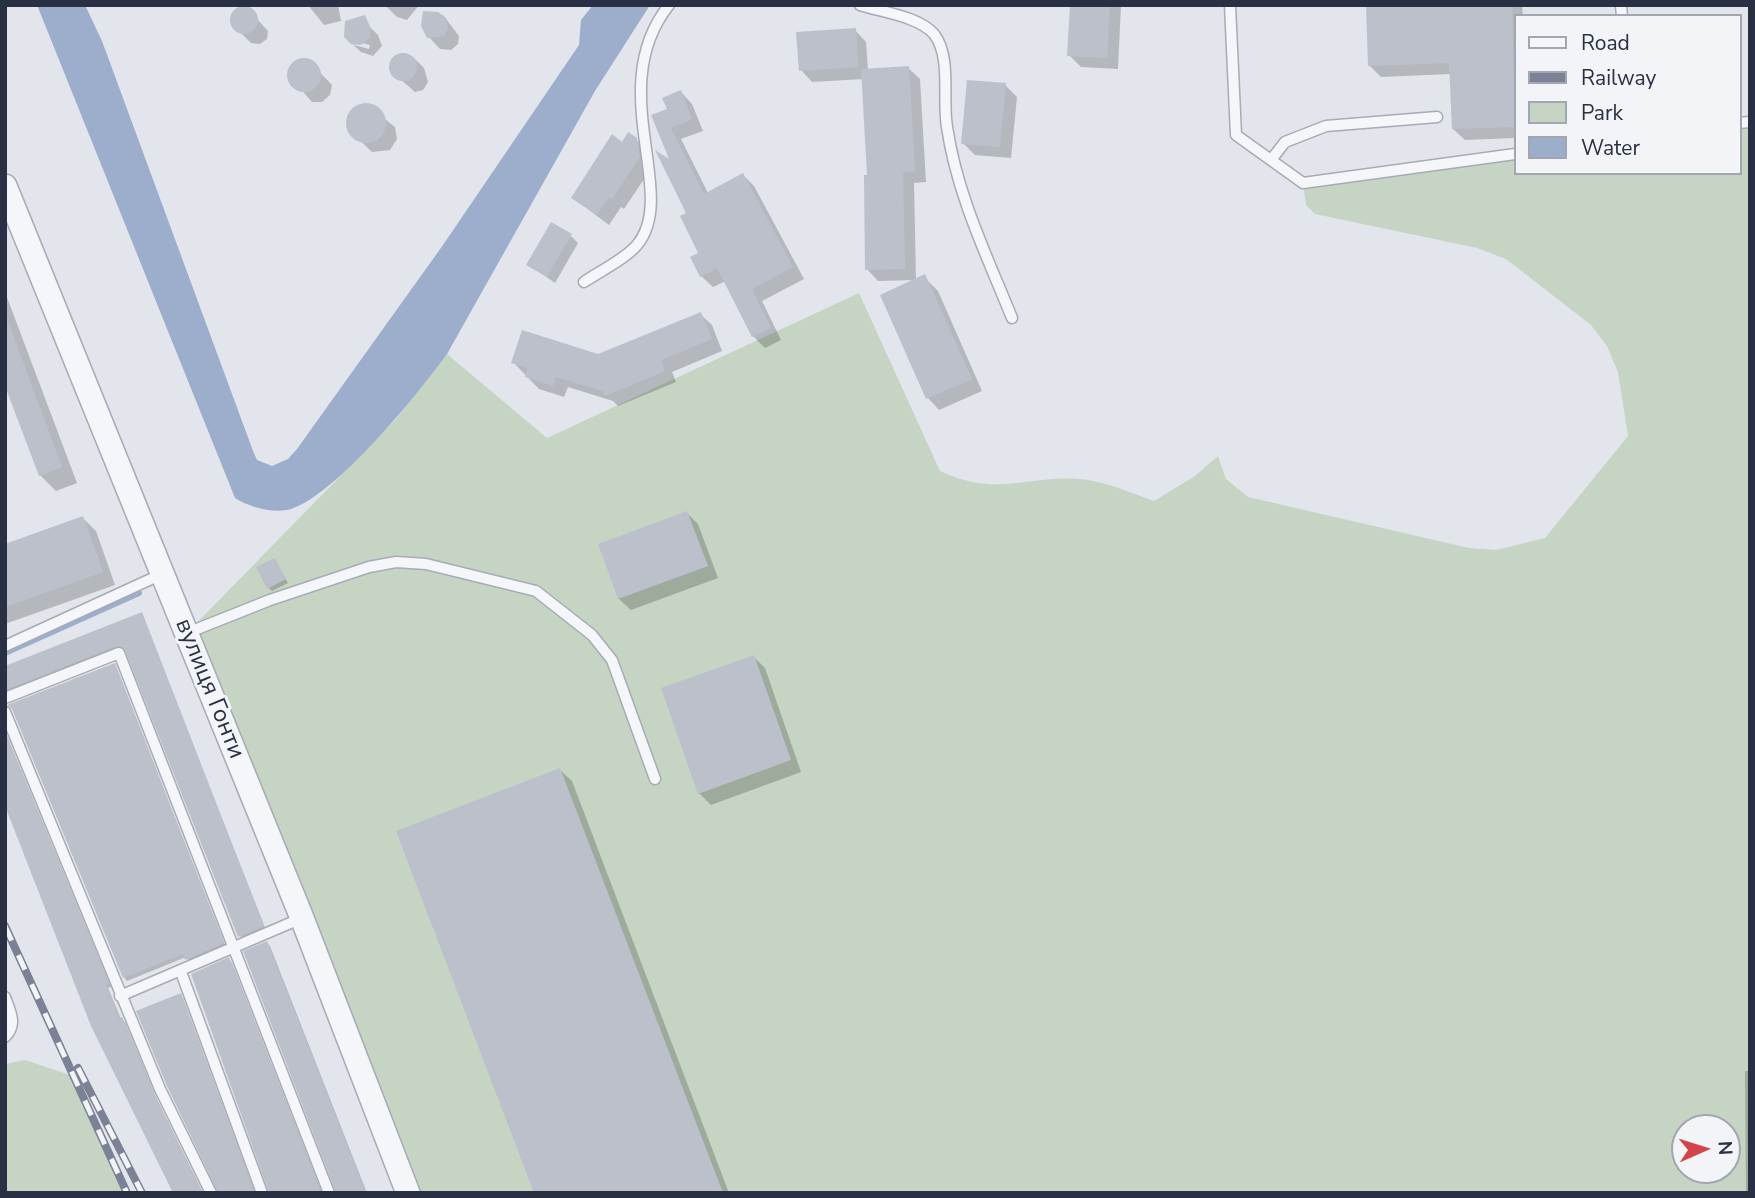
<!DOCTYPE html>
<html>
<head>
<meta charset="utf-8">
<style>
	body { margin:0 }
	#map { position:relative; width:1755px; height:1198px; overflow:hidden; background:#e2e5eb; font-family:"Nunito Sans",sans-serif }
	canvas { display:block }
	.frame { position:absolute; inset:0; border:7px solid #293044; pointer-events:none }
	.legend { position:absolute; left:1514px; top:14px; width:228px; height:161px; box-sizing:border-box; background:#f2f4f8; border:2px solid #a2a6b0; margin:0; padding:9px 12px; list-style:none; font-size:21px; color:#293044 }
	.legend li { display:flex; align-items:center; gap:14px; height:35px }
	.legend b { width:35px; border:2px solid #a2a6b0 }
	.north { position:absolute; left:1671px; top:1114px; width:70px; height:70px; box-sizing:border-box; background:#f2f4f8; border:2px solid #a2a6b0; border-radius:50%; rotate:87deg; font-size:19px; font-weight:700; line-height:28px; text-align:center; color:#293044 }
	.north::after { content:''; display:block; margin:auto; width:24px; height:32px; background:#d3444a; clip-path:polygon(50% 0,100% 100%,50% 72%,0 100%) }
</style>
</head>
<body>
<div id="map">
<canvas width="1755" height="1198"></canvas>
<div class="frame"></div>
<ul class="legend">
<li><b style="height:9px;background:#f5f6f9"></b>Road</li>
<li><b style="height:9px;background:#7b8295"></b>Railway</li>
<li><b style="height:19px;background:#c6d5c3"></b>Park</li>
<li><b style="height:19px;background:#9caecc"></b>Water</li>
</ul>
<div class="north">N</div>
</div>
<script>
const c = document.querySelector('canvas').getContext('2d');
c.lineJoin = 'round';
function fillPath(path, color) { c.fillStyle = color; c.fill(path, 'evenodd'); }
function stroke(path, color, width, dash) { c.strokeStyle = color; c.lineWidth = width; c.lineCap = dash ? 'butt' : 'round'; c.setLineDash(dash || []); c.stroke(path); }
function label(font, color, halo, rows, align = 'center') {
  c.font = font + ' "Nunito Sans",sans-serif'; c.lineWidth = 6; c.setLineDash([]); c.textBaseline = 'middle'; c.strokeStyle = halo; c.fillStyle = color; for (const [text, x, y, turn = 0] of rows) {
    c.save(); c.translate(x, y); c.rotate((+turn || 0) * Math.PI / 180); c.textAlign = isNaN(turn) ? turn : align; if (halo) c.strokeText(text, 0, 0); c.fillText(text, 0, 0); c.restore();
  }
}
fillPath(new Path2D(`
	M1750,122V1193H408L187,633L396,419L447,354L547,438L859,293L940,471C998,498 1025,475 1080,479C1105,481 1131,493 1154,501L1195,476L1218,456L1226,479L1248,497L1469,548L1496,550L1545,538L1628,436L1618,372L1607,346L1591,325L1506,259L1477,248L1315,214L1306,205L1303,183L1515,154V173H1739V123ZM1685,1128H1727V1170H1685Z
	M25,1060L73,1076L127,1193H5V1064Z`), '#c6d5c3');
fillPath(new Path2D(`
	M37,5H85L102,41L253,451L257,460L272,466L288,459L297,449L443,245L579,45L581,20L593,5H650L595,91L447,354C418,394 337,494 291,509C274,514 249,507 235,498Z`), '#9caecc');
fillPath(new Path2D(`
	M308,5H338L341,21L324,25Z
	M385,5H419L407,20L397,17Z
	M1072,5H1121L1118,69L1081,67L1069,55Z
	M1368,5H1522L1523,16H1515V138L1465,140L1453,129L1451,74L1381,77L1370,66Z
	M247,8L268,31L267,39L260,44L251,43L233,25V16L238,9Z
	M443,15L459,36L458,44L451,50L440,49L428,36L424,16Z
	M366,23L378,35L382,46L373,56L361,52L348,40ZM354,41L370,45L369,49L354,45Z
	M855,30L866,42L868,70L908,68L920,79L926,182L914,183L916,280L878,281L867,269L869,177L864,79L812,82L801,70Z
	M412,56L424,68L428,82L423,90L415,92L392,72V63L398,57Z
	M299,61H309L332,85L330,95L322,102H312L290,77L291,68Z
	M1005,85L1017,97L1011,158L975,155L963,143Z
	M681,92L692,104L703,131L681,139L708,193L743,175L754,186L804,279L762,301L781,340L765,348L753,336L726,281L713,287L701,276L700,254L672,163L669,110Z
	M367,105L395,127L397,139L390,150L372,152L350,131L349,119L355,108Z
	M636,140L648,152L650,170L624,209L621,207L609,225L573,198L623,144Z
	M571,236L578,243L555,283L529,265Z
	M926,279L938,291L982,391L939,410L928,398L882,296Z
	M5,292L77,483L56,491L40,475L5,381Z
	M700,314L712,325L722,351L672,372L676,382L618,406L613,401L568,387L564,397L539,389L513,362L598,356Z
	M687,513L698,524L718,578L631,610L619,599L600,545Z
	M83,518L96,531L115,585L5,624V546Z
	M274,560L288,583L272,591L269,588Z
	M141,614L266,930L242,940L126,649H120L5,694V668Z
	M754,657L765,668L801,772L711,805L699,793Z
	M114,665L226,947L190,962L186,957L127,981L124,977Z
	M5,731L111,987L108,988L121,1019L125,1022L156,1097L203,1193H175L5,801Z
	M560,770L572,781L729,1193H536Z
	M267,943L270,946L367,1193H337Z
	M229,959L232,963L322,1193H270Z
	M180,995L183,998L255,1193H219Z
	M1745,1071H1750V1193H1746Z`), '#0003');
stroke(new Path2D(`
	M5,653L139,593`), '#9caecc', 6);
fillPath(new Path2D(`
	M1070,5H1110L1107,58L1067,56Z
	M1366,5H1512L1515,127L1452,129L1449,63L1368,66Z
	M230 20a14 14 0 1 1 28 0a14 14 0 1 1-28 0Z
	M423,11L438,12L446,18L448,28L444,36L427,38L421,26Z
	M365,15L371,29L369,39L361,45L351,44L344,37L345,21Z
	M856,28L858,67L799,71L796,32Z
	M389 67a14 14 0 1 1 28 0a14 14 0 1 1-28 0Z
	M287 75a17 17 0 1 1 34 0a17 17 0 1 1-34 0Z
	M909,66L915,171L903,172L905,269L865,270L864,175H867L861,69Z
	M967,80L1006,83L1000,147L961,144Z
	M681,90L692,119L671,128L704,194L743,173L793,267L752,289L771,328L752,337L717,268L700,277L690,257L698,253L680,216L686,213L655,150L669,159L651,115L667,109L662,98Z
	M346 123a20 20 0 1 1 40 0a20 20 0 1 1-40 0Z
	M628,132L637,138L640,157L612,199L609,197L597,215L571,198L612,134L622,142Z
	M551,222L572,234L547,277L526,265Z
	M925,274L972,379L926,399L880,295Z
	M701,312L712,339L661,360L665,371L605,396L603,391L556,377L553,386L525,377L528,368L511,363L522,330L598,354Z
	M7,319L62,467L39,476L5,386Z
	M687,511L708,566L618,599L598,544Z
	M83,516L103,572L5,607V544Z
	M275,558L286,579L267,589L256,567Z
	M142,612L264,926L238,937L124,648L116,646L5,690V666Z
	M754,655L791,760L698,794L661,688Z
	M115,663L224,943L185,960L183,954L123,978L12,709L7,705Z
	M5,732L109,984L106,985L119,1018L122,1017L153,1092L203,1193H173L91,1026L5,806Z
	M560,768L723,1193H534L396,831Z
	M267,941L366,1193H336L243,951Z
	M229,957L321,1193H269L191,974Z
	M181,993L254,1193H218L167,1086L136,1011Z`), '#bcc0cb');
const service = new Path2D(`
	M860,5C881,12 918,16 934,34C952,57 942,100 947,127C957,195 987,256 1012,318
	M1230,5L1236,135L1303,183L1515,154
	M1621,5L1622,16
	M1739,123L1750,122
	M1271,160L1285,142L1326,126L1437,117
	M584,282C600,271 624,260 637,245C680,194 603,88 669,5
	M187,633L270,600L369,567L396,562L426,564L536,591L592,635L612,660L655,779
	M5,646L162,574
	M5,698L119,653L329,1193
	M5,712L160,1089L211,1193
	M181,972L262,1193
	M120,996L302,918
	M5,997C10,1012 18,1024 5,1037`);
const tertiary = new Path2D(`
	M5,186L302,918L408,1193`);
stroke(service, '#a7abb6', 13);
stroke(tertiary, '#a7abb6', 26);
stroke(service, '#f5f6f9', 10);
stroke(tertiary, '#f5f6f9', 23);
const rail = new Path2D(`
	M5,926L127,1193
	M78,1068L142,1193`);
stroke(rail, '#7b8295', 8);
stroke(rail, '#f2f4f8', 5, [16]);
label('24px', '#293044', '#f2f4f8', [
	["вулиця Гонти",209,689,68]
]);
</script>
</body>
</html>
